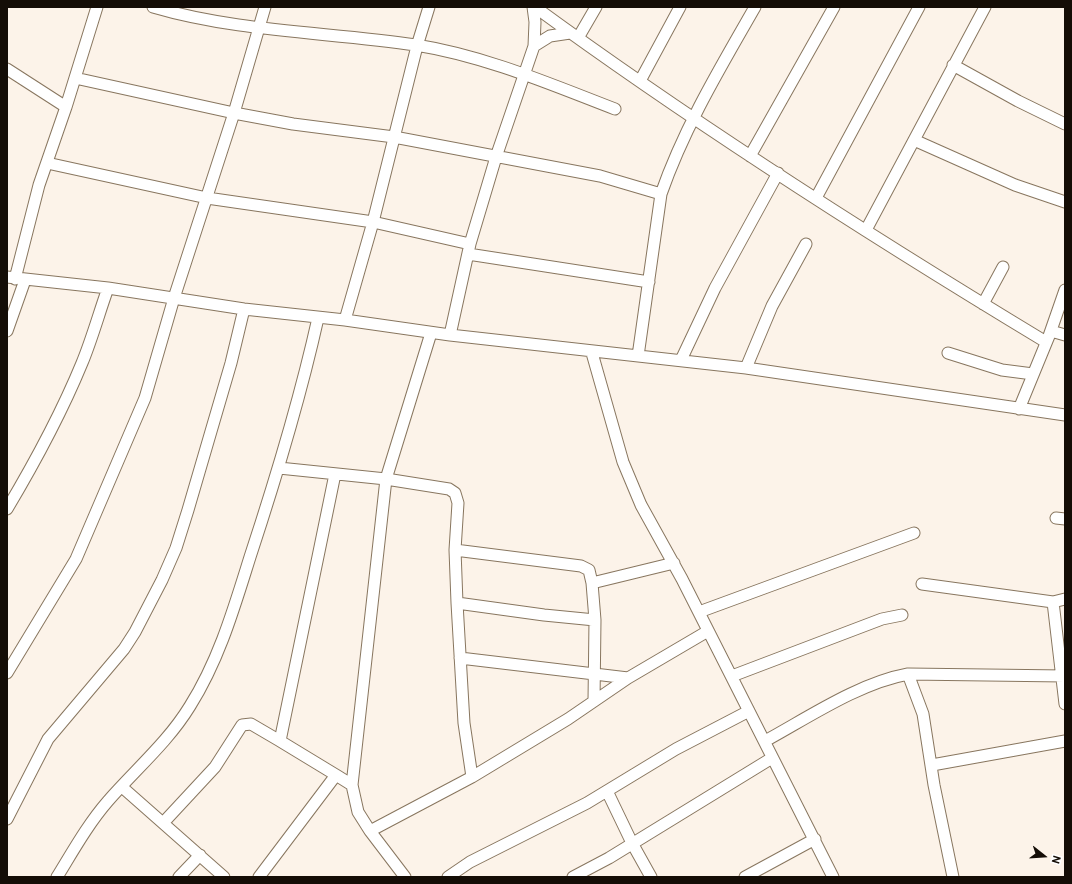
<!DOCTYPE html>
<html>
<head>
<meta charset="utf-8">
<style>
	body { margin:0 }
	#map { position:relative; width:1072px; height:884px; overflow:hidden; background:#fcf3e9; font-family:Overpass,sans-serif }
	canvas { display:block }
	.frame { position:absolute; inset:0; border:8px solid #140d06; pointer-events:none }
	.north { position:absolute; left:1024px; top:836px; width:40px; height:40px; -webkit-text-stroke:3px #fff; paint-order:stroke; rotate:107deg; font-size:11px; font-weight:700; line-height:16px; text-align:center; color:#140d06 }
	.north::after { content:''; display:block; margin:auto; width:14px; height:18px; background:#140d06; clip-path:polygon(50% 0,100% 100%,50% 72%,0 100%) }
</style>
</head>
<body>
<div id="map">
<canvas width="1072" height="884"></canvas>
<div class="frame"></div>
<div class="north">N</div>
</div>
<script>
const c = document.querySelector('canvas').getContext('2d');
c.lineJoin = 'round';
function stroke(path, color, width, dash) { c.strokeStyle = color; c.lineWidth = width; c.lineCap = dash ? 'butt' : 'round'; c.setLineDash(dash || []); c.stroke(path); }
const minor = new Path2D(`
	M153,7C238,32 329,32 416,45C485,56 550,84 615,109
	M533,7L535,22L534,46
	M535,7C699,127 872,237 1046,342
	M578,38L596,7
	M953,65L1018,101L1065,124
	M7,69L66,107
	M75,78L234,113L293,124L394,137L600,176L661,194
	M640,81L680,7
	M914,140L1015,185L1065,202
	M750,156L834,7
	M47,163L207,198L373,222L470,244
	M816,198L919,7
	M866,230L985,7
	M468,254L649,282
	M7,277L108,288L244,309L345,320L450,335L746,368L1065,415
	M15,279L39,185L66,107L97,7
	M983,304L1003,267
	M345,320L373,222L417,46L429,7
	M7,331L25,280
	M1051,331L1065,335
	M450,335L470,244L496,157L534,46L550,36L570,33
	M592,353L623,462L641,505L682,579L833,877
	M948,353L1002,370L1033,374
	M638,356L661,194C684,128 720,68 755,7
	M681,360L715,288L778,173
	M746,368L772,306L806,244
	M1019,409L1049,336L1065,290
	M279,468L386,479L449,489L455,493L458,503L455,550L457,603L464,723L472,777
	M335,474L280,741L336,775
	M7,509C35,462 61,414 82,363C92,339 99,313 108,288
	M1056,518L1065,519
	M455,550L581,566L589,570L592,583L595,620L594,701
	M592,583L674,563
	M922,584L1053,602L1065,599
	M1053,602L1065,704
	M457,603L544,615L595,620
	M699,612L914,533
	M460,658L628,678
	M7,673L76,559L145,398L174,298L234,113L265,7
	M908,674L923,714L934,785L953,877
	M732,676L882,619L902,615
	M765,741C809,717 859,683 908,674L1065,676
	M932,765L1065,741
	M122,787L224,877
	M607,791L632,843L651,877
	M7,819L48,739L124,649L135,632L162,580L176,548L188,510L231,363L244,309
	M163,823L215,767L242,725L251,724L280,741
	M370,831L472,777L568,719L628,678L708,631
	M57,877C73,851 88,824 108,801C136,769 168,742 190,706C219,660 234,608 250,557C276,478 300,399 318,318
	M179,877L200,855
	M259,877L336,775L352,785
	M405,877L370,831L358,812L352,785L386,479L431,333
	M448,877L470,862L587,803L676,749L749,711
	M573,877L609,858L772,758
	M745,877L815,839`);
stroke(minor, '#88765f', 13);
stroke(minor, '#fff', 11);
</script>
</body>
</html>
